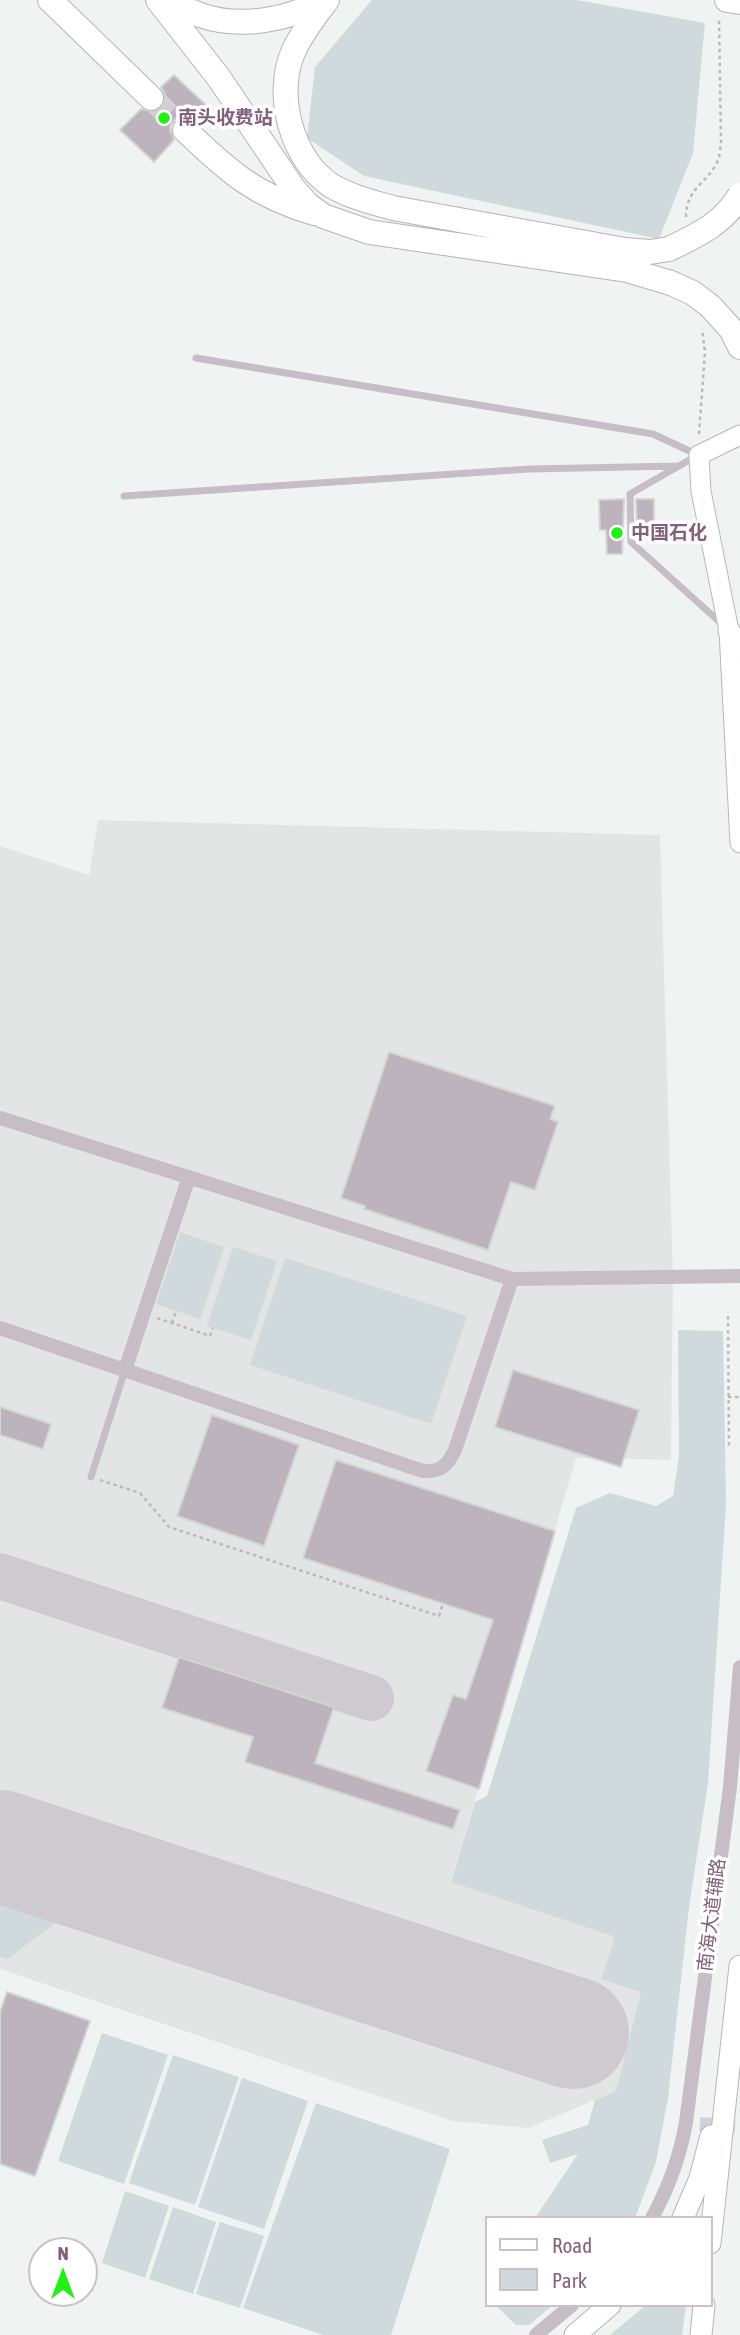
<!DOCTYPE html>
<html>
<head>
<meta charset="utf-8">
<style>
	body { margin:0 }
	#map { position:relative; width:740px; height:2335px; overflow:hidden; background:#eff4f3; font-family:"Asap Condensed",sans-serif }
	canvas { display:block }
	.legend { position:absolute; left:485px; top:2216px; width:228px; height:91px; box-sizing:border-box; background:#fff; border:2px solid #cdc0cb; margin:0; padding:9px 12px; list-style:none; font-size:21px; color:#83617e }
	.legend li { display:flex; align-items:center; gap:14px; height:35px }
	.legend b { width:35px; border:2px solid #cdc0cb }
	.north { position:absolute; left:28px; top:2237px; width:70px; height:70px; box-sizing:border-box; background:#fff; border:2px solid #cdc0cb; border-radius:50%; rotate:0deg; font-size:19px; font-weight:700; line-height:28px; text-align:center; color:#83617e }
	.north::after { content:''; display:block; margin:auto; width:24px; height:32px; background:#21f014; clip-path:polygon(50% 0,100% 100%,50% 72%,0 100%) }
</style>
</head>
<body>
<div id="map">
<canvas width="740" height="2335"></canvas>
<ul class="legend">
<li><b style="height:9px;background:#fff"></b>Road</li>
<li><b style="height:19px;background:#d0d9dc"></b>Park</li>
</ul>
<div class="north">N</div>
</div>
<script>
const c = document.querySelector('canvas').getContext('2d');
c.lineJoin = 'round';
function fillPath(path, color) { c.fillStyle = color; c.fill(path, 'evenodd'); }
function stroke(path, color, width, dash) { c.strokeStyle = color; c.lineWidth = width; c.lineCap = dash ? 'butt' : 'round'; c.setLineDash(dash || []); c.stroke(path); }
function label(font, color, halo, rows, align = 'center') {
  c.font = font + ' "Asap Condensed","Noto Sans SC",sans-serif'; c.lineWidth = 7; c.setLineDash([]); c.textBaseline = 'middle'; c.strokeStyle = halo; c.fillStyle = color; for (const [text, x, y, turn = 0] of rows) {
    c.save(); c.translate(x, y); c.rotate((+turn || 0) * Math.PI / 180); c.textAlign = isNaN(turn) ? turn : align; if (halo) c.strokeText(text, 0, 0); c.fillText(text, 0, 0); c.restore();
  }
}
fillPath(new Path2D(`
	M98,820L660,835L673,1277L671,1460L576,1458L451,1881L615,1937L641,1992L616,2091L529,2128L453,2121L0,1969V846L89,875Z`), '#e3e5e5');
fillPath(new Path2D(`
	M372,0H577L705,23L693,153L659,239L364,176L307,138L315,67Z
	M180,1232L224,1247L200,1319L156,1304Z
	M233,1247L277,1261L251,1340L207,1326Z
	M285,1258L467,1316L431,1424L250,1365Z
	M678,1330L723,1331L726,1504L708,1783L689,1907L668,2098L656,2162L635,2218H535L578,2154L550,2163L542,2140L588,2125L595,2100L616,2091L641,1992L601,1979L615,1937L451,1882L475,1802L487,1796L576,1508L610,1493L656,1506L673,1496L679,1455Z
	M0,1872L86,1900L7,1959L0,1957Z
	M102,2033L168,2055L124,2184L58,2161Z
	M173,2055L239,2077L195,2205L129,2183Z
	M242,2078L308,2101L264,2229L198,2207Z
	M316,2103L450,2149L391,2335H323L243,2308Z
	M125,2191L169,2206L145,2278L102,2263Z
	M173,2207L216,2222L193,2294L149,2279Z
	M220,2222L264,2236L240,2308L196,2294Z
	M495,2305H553L529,2325H516Z
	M646,2305H686L682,2335H610Z`), '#d0d9dc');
stroke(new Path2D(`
	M0,1576L371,1698`), '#cecacf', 46);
stroke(new Path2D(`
	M0,1846L573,2033`), '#cecacf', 112);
const building = new Path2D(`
	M174,75L207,106L195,119L188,115L175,119L170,127L174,140L154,162L120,130L141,109L154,112L162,108L165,95L161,87Z
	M624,499L622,554H607L606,530H600L599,500Z
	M636,499H654V529H637Z
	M389,1052L555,1106L550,1119L558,1122L535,1190L511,1182L488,1250L364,1209L365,1206L341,1198Z
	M513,1370L639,1410L621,1467L495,1427Z
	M0,1407L51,1424L43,1449L0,1435Z
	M212,1415L299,1445L264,1546L177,1516Z
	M336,1460L555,1531L479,1789L426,1771L453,1695L466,1699L493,1620L303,1558Z
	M179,1657L334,1707L315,1763L460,1810L453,1829L245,1762L253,1737L162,1708Z
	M7,1992L90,2021L35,2176L0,2164V2012Z`);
fillPath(building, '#bdb3bd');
stroke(building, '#d2d5d4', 2);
stroke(new Path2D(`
	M700,2124L740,2127`), '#d4cfd6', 14, [14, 7]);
stroke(new Path2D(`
	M151,98L185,130`), '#d4cfd6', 24, [24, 12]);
const secondary = new Path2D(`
	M740,435L699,455L701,491L729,631L740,843`);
const primary = new Path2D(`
	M729,631L740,647
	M683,2218L700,2178L711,2136
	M710,2243L740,1966
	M575,2335L610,2305
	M701,2335L704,2305`);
const motorway = new Path2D(`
	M50,0L151,98
	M158,0L219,78L293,188L307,204L323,216L369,232L627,270L671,283
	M171,0C180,5 190,12 200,15C240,29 287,20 323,1
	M327,0C315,16 303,31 294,50C274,93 291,160 332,186C351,197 372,202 393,208L625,250L650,252L669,249
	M727,0L740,2
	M185,130C228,171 255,196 314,213
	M710,306L731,329L740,347`);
stroke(secondary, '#bdb3bc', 21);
stroke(primary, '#bab2b9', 23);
stroke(motorway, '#b9b1b8', 26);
stroke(new Path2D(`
	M686,217C686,187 709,183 718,160C720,155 720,149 721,144L719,18
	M699,434L705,352L702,329
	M728,1316L729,1446
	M157,1318L210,1336L213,1328
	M172,1323L176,1311
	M728,1397H740
	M100,1480L140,1493L169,1527L439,1616L443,1603`), '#beb8bd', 2.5, [3.5, 3.5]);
stroke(new Path2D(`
	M196,358L653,434L698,455
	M698,455L630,494L631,542L723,625
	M124,496L529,469L679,466
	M91,1477L125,1370`), '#c7bec5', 7);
stroke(new Path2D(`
	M0,1118L512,1279L740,1276
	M0,1328L423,1471C441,1472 447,1466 455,1450L512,1279
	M125,1370L189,1177
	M652,2218C669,2187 680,2157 686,2122L730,1787L740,1667
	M536,2335L572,2305`), '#c7bec5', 14);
stroke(secondary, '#fff', 19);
stroke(primary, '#fff', 21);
stroke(motorway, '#fff', 24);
const motorwayBridge = new Path2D(`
	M669,249C698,235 724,223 740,195
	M671,283L693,293L710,306`);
stroke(motorwayBridge, '#b9b1b8', 26, []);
stroke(motorwayBridge, '#fff', 24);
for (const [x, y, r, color] of [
	[164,118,7,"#21f014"],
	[617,533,7,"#21f014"]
]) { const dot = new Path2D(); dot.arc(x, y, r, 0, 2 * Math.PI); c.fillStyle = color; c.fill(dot); stroke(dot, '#fff', 2.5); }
label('bold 19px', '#83617e', '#fff', [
	["南头收费站",178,118],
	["中国石化",631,533]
], 'left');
label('19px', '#83617e', '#fff', [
	["南海大道辅路",712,1915,-83]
]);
</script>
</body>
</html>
